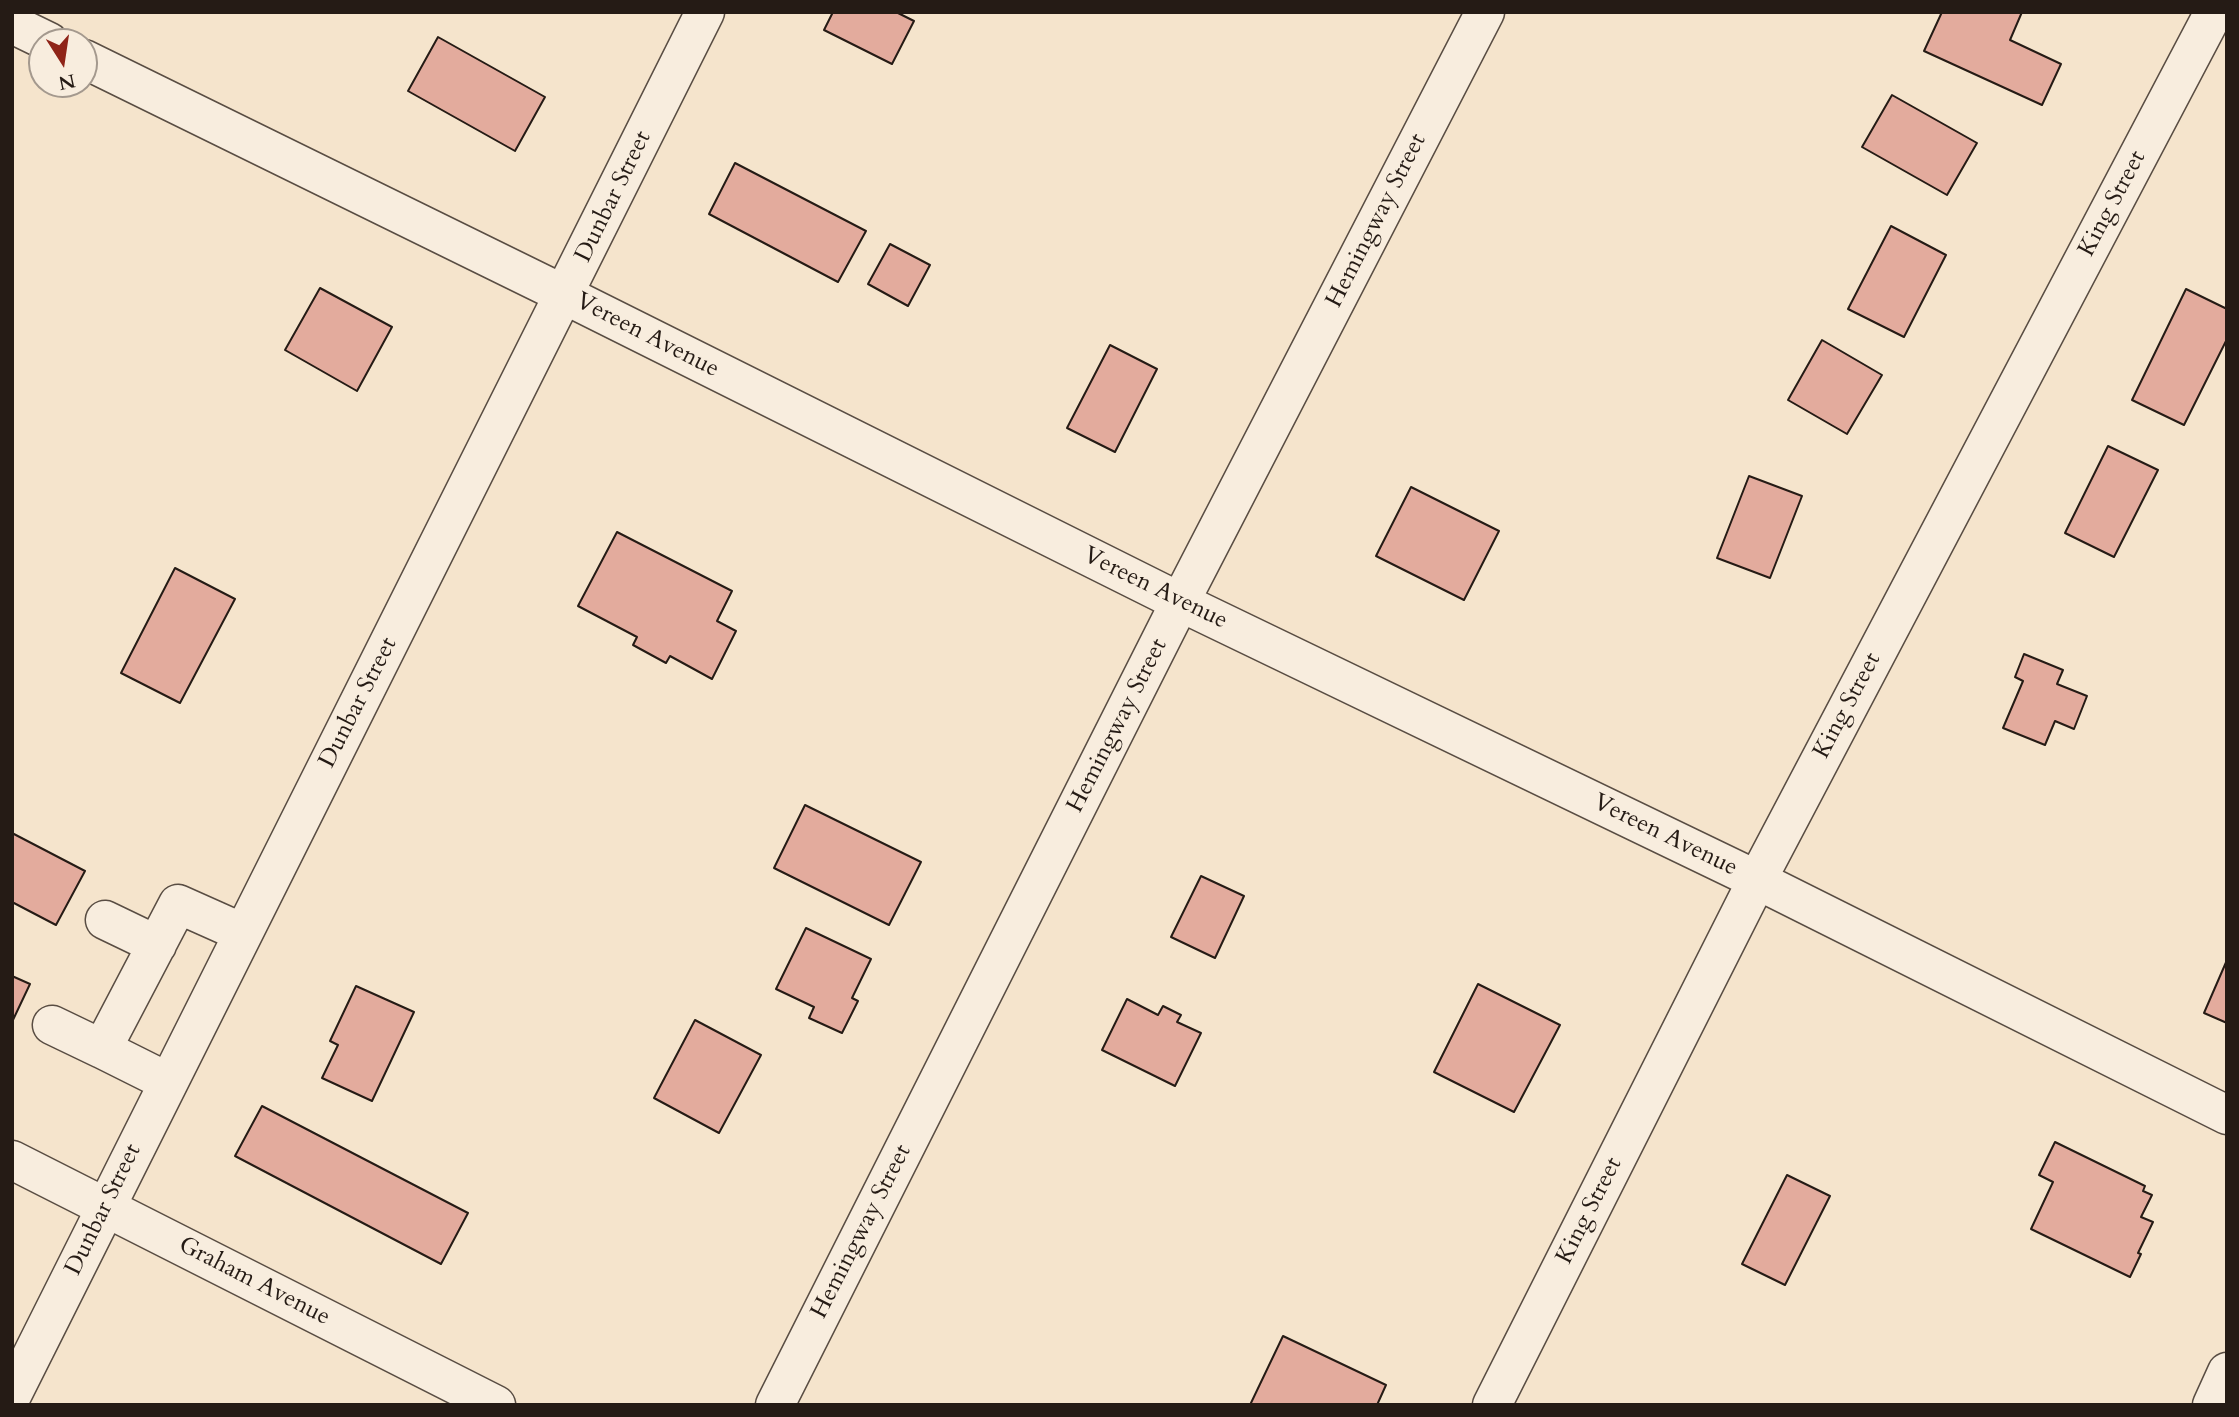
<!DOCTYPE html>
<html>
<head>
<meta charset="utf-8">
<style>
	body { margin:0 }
	#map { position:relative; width:2239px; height:1417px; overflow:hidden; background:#f5e4cc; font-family:Cardo,serif }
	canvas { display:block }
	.frame { position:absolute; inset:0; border:14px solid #251b15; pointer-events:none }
	.north { position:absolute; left:28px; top:28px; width:70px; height:70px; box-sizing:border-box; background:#f8edde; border:2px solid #a4998e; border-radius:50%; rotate:168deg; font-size:19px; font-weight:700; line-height:28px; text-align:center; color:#251b15 }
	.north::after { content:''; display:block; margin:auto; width:24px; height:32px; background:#8f2418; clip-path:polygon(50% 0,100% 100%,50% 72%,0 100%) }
</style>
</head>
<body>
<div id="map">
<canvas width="2239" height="1417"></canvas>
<div class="frame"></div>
<div class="north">N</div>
</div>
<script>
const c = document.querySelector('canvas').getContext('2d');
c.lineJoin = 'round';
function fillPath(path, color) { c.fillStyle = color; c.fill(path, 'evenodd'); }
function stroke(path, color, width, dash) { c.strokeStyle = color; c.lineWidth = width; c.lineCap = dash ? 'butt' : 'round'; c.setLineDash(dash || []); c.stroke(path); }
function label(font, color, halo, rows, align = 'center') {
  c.font = font + ' Cardo,serif'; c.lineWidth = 6; c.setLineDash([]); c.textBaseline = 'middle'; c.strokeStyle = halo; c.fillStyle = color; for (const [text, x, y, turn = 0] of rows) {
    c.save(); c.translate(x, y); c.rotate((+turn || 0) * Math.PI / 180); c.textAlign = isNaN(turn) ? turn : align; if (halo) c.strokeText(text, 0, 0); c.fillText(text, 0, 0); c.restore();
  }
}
const building = new Path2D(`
	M833,12H896L914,21L892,64L824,30Z
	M1942,12H2022L2010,40L2061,64L2042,105L1924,51Z
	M438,37L545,97L515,151L408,91Z
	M1892,95L1977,143L1947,195L1862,147Z
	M735,163L866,231L838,282L709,214Z
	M1891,226L1946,255L1904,337L1848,309Z
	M890,244L930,265L908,306L868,284Z
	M320,288L392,327L357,391L285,350Z
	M2186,289L2227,309V339L2184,425L2132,400Z
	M1822,340L1882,375L1847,434L1788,400Z
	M1110,345L1157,369L1115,452L1067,428Z
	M2108,446L2158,470L2114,557L2065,533Z
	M1749,476L1802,496L1770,578L1717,558Z
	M1411,487L1499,531L1464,600L1376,556Z
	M617,532L732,591L717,621L736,631L712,679L670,656L666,663L633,645L637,637L578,606Z
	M175,568L235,599L180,703L121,673Z
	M2024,654L2063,670L2057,684L2087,696L2074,729L2055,721L2045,745L2003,728L2023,681L2015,677Z
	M805,805L921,862L889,925L774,868Z
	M12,833L85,871L56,925L12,902Z
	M1201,876L1244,896L1215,958L1171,937Z
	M806,928L871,959L852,998L858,1001L842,1033L809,1018L814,1007L776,989Z
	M2227,960V1023L2204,1013Z
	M12,976L30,984L12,1022Z
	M1478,984L1560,1025L1514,1112L1434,1072Z
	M356,986L414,1012L372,1101L322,1078L338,1045L330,1041Z
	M1127,999L1158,1015L1163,1006L1181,1015L1177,1022L1201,1033L1175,1086L1102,1050Z
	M695,1020L761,1055L719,1133L654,1098Z
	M262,1106L468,1213L441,1264L235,1156Z
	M2055,1142L2145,1186L2143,1191L2152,1195L2141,1217L2153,1222L2138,1253L2141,1254L2130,1277L2031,1229L2053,1182L2039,1175Z
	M1787,1175L1830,1196L1785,1285L1742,1264Z
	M1283,1336L1386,1385L1377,1405H1250Z`);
fillPath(building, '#e3ab9d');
stroke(building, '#251b15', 2);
const minor = new Path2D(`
	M12,24L49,42
	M84,59L565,295L1180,602L1757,880L2227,1115
	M105,920L157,945
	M52,1025L102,1049
	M168,1082L102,1049L178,904L243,933
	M12,1160L496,1405
	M12,1395L705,12
	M775,1405L1180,602L1485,12
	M1492,1405L1757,880L2214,12
	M2212,1405L2227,1372`);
stroke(minor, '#594d43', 41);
stroke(minor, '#f8edde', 38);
label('24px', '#251b15', '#f8edde', [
	["Dunbar Street",614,197,-64],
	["King Street",2113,204,-62],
	["Hemingway Street",1377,221,-63],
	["Vereen Avenue",647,336,27],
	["Vereen Avenue",1155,589,26],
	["Dunbar Street",359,703,-63],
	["King Street",1848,706,-62],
	["Hemingway Street",1118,726,-63],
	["Vereen Avenue",1665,836,26],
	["Dunbar Street",104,1210,-64],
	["King Street",1590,1211,-63],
	["Hemingway Street",862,1232,-63],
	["Graham Avenue",254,1282,27]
]);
</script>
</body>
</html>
